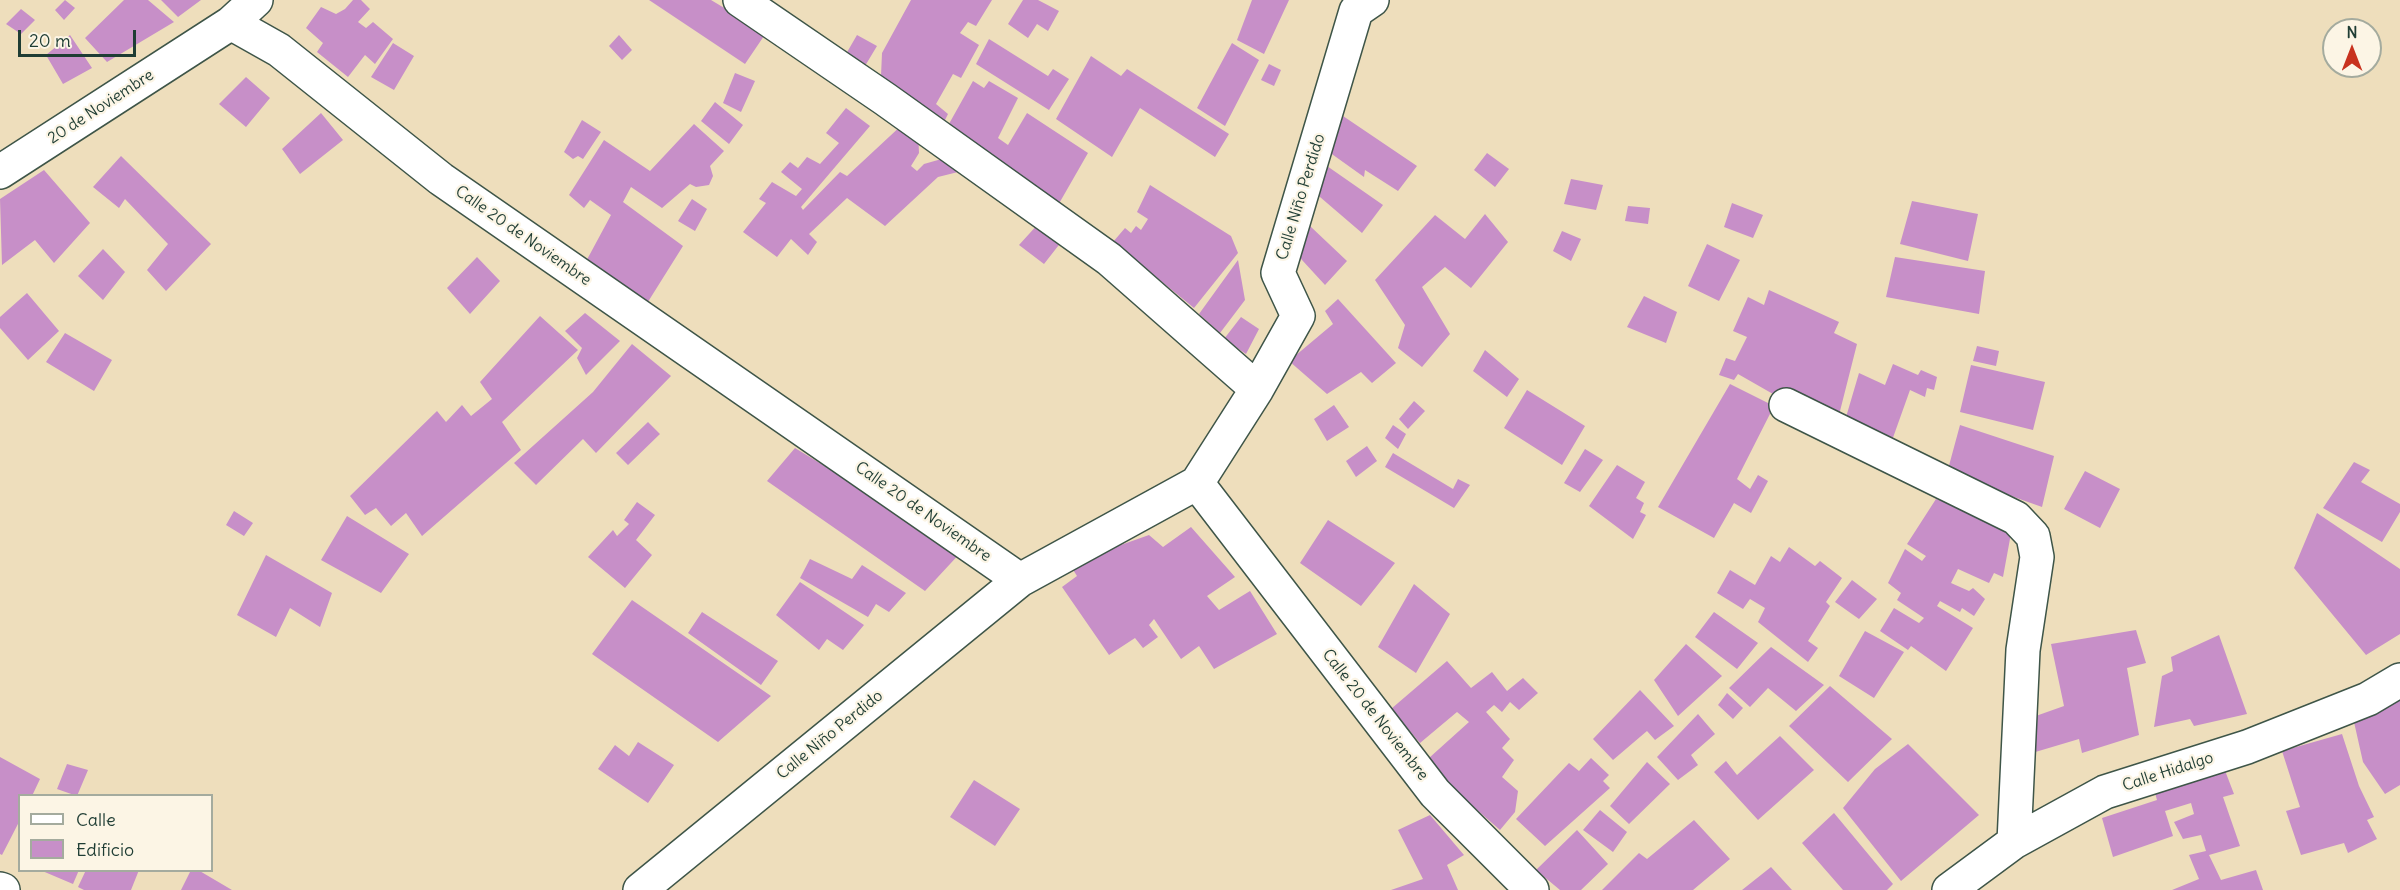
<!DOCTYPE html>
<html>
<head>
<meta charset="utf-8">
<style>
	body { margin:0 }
	#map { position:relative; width:2400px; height:890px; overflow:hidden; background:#eedebc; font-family:Delius,sans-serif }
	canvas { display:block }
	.legend { position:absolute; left:18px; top:794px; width:195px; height:78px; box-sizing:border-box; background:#fcf5e5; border:2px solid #a4ab9e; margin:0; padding:8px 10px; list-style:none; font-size:18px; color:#1f3d34 }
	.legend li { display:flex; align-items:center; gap:12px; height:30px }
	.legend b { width:30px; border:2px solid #a4ab9e }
	.north { position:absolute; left:2322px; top:18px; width:60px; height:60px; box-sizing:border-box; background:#fcf5e5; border:2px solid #a4ab9e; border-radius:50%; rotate:0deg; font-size:16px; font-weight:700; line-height:24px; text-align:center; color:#1f3d34 }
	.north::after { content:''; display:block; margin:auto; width:21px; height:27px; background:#c8321e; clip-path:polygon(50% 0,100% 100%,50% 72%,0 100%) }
	.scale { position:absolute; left:18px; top:30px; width:118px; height:27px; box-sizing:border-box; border:3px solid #1f3d34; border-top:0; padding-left:8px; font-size:18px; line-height:21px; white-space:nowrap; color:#1f3d34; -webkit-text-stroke:4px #fcf5e5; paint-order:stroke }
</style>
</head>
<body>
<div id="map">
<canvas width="2400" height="890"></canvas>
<ul class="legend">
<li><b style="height:8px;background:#fff"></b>Calle</li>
<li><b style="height:16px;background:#c78fc8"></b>Edificio</li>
</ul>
<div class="north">N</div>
<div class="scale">20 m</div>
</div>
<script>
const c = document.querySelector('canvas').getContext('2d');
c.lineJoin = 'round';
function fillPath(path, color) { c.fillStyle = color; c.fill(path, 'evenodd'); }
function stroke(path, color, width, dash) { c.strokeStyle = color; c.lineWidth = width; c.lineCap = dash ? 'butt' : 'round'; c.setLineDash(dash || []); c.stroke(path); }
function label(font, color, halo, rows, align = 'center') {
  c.font = font + ' Delius,sans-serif'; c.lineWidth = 4.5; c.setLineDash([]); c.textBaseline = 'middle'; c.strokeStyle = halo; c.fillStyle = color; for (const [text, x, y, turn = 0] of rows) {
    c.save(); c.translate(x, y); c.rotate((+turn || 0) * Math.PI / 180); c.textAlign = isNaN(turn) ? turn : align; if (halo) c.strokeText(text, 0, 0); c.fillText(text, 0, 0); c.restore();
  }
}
fillPath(new Path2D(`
	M65,0L75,8L64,20L55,10Z
	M124,0H148L174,22L107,62L85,38Z
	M161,0H201L178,17Z
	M353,0H361L370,9L358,22L366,28L373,22L393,39L375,64L365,55L348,77L317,52L323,43L306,28L321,7L336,14L345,9Z
	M649,0H711L766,33L745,64Z
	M911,0H992L976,26L968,22L960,33L979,45L961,78L953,74L936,104L948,114L941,128L885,86L881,76L882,53Z
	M1023,0H1038L1059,11L1048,31L1037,24L1028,38L1008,24Z
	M1252,0H1289L1264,54L1237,40Z
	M21,9L35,20L21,34L6,24Z
	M70,35L92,68L63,84L46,55Z
	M619,35L632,50L622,60L609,46Z
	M857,35L877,46L865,66L846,54Z
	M989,39L1048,76L1053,69L1069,79L1049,110L976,64Z
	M393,43L414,56L394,90L371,77Z
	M1232,43L1259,60L1225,126L1197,108Z
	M1091,56L1121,76L1127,69L1229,134L1215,157L1140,108L1112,157L1056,119Z
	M1269,64L1281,70L1274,86L1261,80Z
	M735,73L755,81L741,112L723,103Z
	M246,77L270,98L246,127L219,104Z
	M973,81L984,88L989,81L1018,98L998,138L1008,145L1027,113L1088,153L1057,207L945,131Z
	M715,102L743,125L729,144L701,121Z
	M846,108L870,126L801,207L803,210L840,172L847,176L904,123L918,130L919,153L911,166L917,171L924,164L952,156L962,171L938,177L885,226L847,198L809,234L817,242L808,255L791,239L777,257L743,232L766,203L759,199L772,182L796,196L802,189L781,172L790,162L798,168L807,157L820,164L839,143L826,133Z
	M321,113L343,140L300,174L282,149Z
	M1343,116L1417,166L1398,191L1365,170L1364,177L1329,152Z
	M582,120L601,132L583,159L578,156L573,159L564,152Z
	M694,124L724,151L710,166L713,176L709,185L696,187L690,184L662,208L631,187L623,202L683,246L646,305L583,267L611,215L590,200L584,208L569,195L604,140L650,171Z
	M1487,153L1509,169L1495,187L1474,170Z
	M121,156L211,244L166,291L147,270L168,244L125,199L119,208L93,187Z
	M1327,166L1383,205L1362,233L1313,191Z
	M44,170L90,223L54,263L35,240L2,265L0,199Z
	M1571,179L1603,185L1596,210L1564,204Z
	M1150,185L1231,236L1238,253L1194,308L1113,242L1125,228L1131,233L1136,226L1141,230L1148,219L1137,212Z
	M692,199L707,209L695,231L678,221Z
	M1912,201L1978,214L1968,261L1900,244Z
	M1732,203L1763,215L1753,238L1724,227Z
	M1628,206L1650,208L1648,224L1625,221Z
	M1485,214L1508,242L1471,288L1445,267L1422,287L1450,334L1422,367L1398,348L1405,325L1375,280L1435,215L1465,239Z
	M1039,223L1062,241L1044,264L1019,245Z
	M1310,226L1347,261L1325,285L1291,248Z
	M1562,231L1581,239L1571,261L1553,251Z
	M1707,244L1740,260L1719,301L1688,286Z
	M103,249L125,272L103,300L78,276Z
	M477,257L500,281L470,314L447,288Z
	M1895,257L1985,271L1979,314L1886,297Z
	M1238,260L1245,300L1220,333L1199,314Z
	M1769,290L1839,322L1834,333L1857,344L1839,415L1784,387L1780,398L1738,374L1734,380L1719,375L1726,358L1735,361L1747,337L1733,331L1748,297L1764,305Z
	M27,293L59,331L28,360L0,328V317Z
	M1644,296L1677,312L1666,343L1627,327Z
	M1338,299L1396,363L1372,383L1361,372L1327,394L1289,361L1333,324L1325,311Z
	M585,313L620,341L586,375L577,358L582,348L565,331Z
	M540,316L578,350L502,422L521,450L422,536L406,513L391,526L376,508L365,515L350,496L437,411L446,422L462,405L471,416L492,399L480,382Z
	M1241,317L1259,329L1246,354L1224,339Z
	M65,333L112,360L94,391L46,362Z
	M632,344L671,376L596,453L583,439L536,485L514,463L593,392Z
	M1977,346L1999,351L1996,366L1973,361Z
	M1485,350L1519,379L1507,397L1473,371Z
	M1893,364L1918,375L1921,370L1937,377L1934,390L1927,388L1925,397L1910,390L1890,446L1844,424L1859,373L1885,385Z
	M1971,365L2045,382L2033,430L1960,412Z
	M1730,384L1774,406L1737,479L1750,489L1758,475L1768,481L1751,513L1734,503L1714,538L1658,507Z
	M1527,390L1585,426L1562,465L1504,428Z
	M1414,401L1425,411L1408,429L1399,419Z
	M1334,405L1349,427L1327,441L1314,419Z
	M648,422L660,434L628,465L616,453Z
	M1393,425L1406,434L1398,449L1385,438Z
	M1960,425L2054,456L2042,507L1947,473Z
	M1367,446L1377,461L1356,477L1346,461Z
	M795,448L963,550L925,591L767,481Z
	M1585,449L1603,460L1580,492L1564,483Z
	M1393,453L1453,489L1458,479L1470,485L1454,508L1385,467Z
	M2354,462L2370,470L2361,482L2400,504V512L2382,542L2323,508Z
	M1617,465L1645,482L1636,498L1644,503L1640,512L1646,515L1633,539L1589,506Z
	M2085,471L2120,489L2100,528L2064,509Z
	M1936,499L2012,528L2003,577L1994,573L1989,583L1958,569L1951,583L1969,591L1973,588L1985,599L1974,616L1962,608L1960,612L1940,601L1937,606L1973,628L1946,671L1911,646L1908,650L1880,631L1894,608L1919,623L1924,618L1897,600L1901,593L1888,583L1905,549L1922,561L1926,556L1907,544Z
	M637,502L655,515L636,540L652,555L625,588L588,557L613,530L617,536L629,524L624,520Z
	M234,511L253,523L244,536L226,525Z
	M2317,513L2400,569V634L2366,655L2294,568Z
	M347,516L409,554L381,593L321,560Z
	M1328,520L1395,563L1361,606L1300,563Z
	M1191,527L1235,577L1207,596L1219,610L1250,591L1277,634L1214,669L1199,646L1181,659L1154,619L1149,625L1158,637L1143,648L1135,638L1109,655L1062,587L1077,576L1070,565L1087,557L1149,535L1163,547Z
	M1789,547L1815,566L1820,561L1842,578L1826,602L1830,606L1808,641L1818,648L1808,662L1758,622L1765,608L1750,599L1743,609L1717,593L1730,570L1755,585L1771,556L1780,562Z
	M266,555L332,593L320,627L290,608L276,637L237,615Z
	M810,559L852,579L862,565L906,593L889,612L876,604L868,617L800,578Z
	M1852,580L1877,599L1859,619L1835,602Z
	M800,582L864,625L843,650L827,639L819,650L776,615Z
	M1414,584L1450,614L1416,673L1378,647Z
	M632,600L771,696L718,742L592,654Z
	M702,612L778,661L761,685L688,633Z
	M1714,612L1758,643L1737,669L1695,637Z
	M2136,630L2146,663L2127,668L2139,735L2082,753L2079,739L2032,753L2033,717L2064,706L2051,644Z
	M1865,631L1904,652L1874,698L1839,676Z
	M2219,635L2247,714L2194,726L2190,719L2154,727L2162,676L2173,671L2171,657Z
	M1686,644L1722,676L1678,716L1654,680Z
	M1771,647L1824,685L1796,711L1768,688L1750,707L1729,688Z
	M1447,661L1471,688L1492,672L1507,691L1523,678L1538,693L1519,710L1510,702L1502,712L1494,705L1486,712L1510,739L1502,748L1514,760L1502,777L1518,791L1515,812L1500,830L1452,788L1429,758L1469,722L1457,712L1420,743L1391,709Z
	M1830,686L1892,739L1848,782L1789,726Z
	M1640,690L1674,726L1655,740L1647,731L1613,760L1593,739Z
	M1727,693L1743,708L1733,719L1718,705Z
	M2400,695V785L2385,794L2363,762L2354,722Z
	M1698,714L1715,734L1691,755L1698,765L1678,780L1657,757Z
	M2342,734L2359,786L2374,817L2367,820L2377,839L2348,853L2344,843L2301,855L2286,811L2300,807L2282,751Z
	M1780,736L1814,770L1758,820L1714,772L1726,761L1737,775Z
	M638,742L674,765L648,803L598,769L615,745L629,756Z
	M1908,744L1979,815L1901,881L1843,808L1875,769Z
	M0,757L40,779L32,796H20V820L2,855L0,854Z
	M1591,758L1609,775L1603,781L1610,788L1545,846L1516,819L1569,763L1579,771Z
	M1647,762L1670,784L1629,824L1610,806Z
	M67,764L88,770L77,796L57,789Z
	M2224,768L2234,794L2223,797L2240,846L2209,855L2221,880L2256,870L2263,890H2172L2199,879L2189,855L2206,851L2201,835L2183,839L2174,822L2194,814L2191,803L2165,811L2173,836L2113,857L2102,818L2157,800L2153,786Z
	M974,780L1020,809L995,846L950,817Z
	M1600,810L1627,832L1613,852L1583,830Z
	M1834,813L1893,884L1887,890H1843L1802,843Z
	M1430,815L1464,855L1447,865L1458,890H1391L1423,879L1398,830Z
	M1694,820L1730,859L1693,890H1602L1639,853L1647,859Z
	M1577,830L1608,864L1581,890H1560L1536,870Z
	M1771,867L1792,890H1742Z
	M40,870H79L73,884Z
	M86,870H139L131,890H84L78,887Z
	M191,870H198L232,890H181Z`), '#c78fc8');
const minor = new Path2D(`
	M740,0L885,99L1109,259L1257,389
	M231,23L279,50L441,179L1020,580
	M0,172L231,23L256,0
	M1786,405L2016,518L2033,536L2037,557L2023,650L2014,842
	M1197,483L1435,793L1532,890
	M0,889L3,890
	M640,890L1020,580L1197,483L1257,389L1298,316L1278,273L1356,11L1372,0
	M1949,890L2014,842L2105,792L2247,747L2368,699L2400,680`);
stroke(minor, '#3e5548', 36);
stroke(minor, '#fff', 33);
label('16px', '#1f3d34', '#fcf5e5', [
	["20 de Noviembre",101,107,-33],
	["Calle Niño Perdido",1301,197,-73],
	["Calle 20 de Noviembre",523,236,35],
	["Calle 20 de Noviembre",923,512,35],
	["Calle 20 de Noviembre",1375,715,52],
	["Calle Niño Perdido",830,735,-39],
	["Calle Hidalgo",2168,772,-18]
]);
</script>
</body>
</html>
